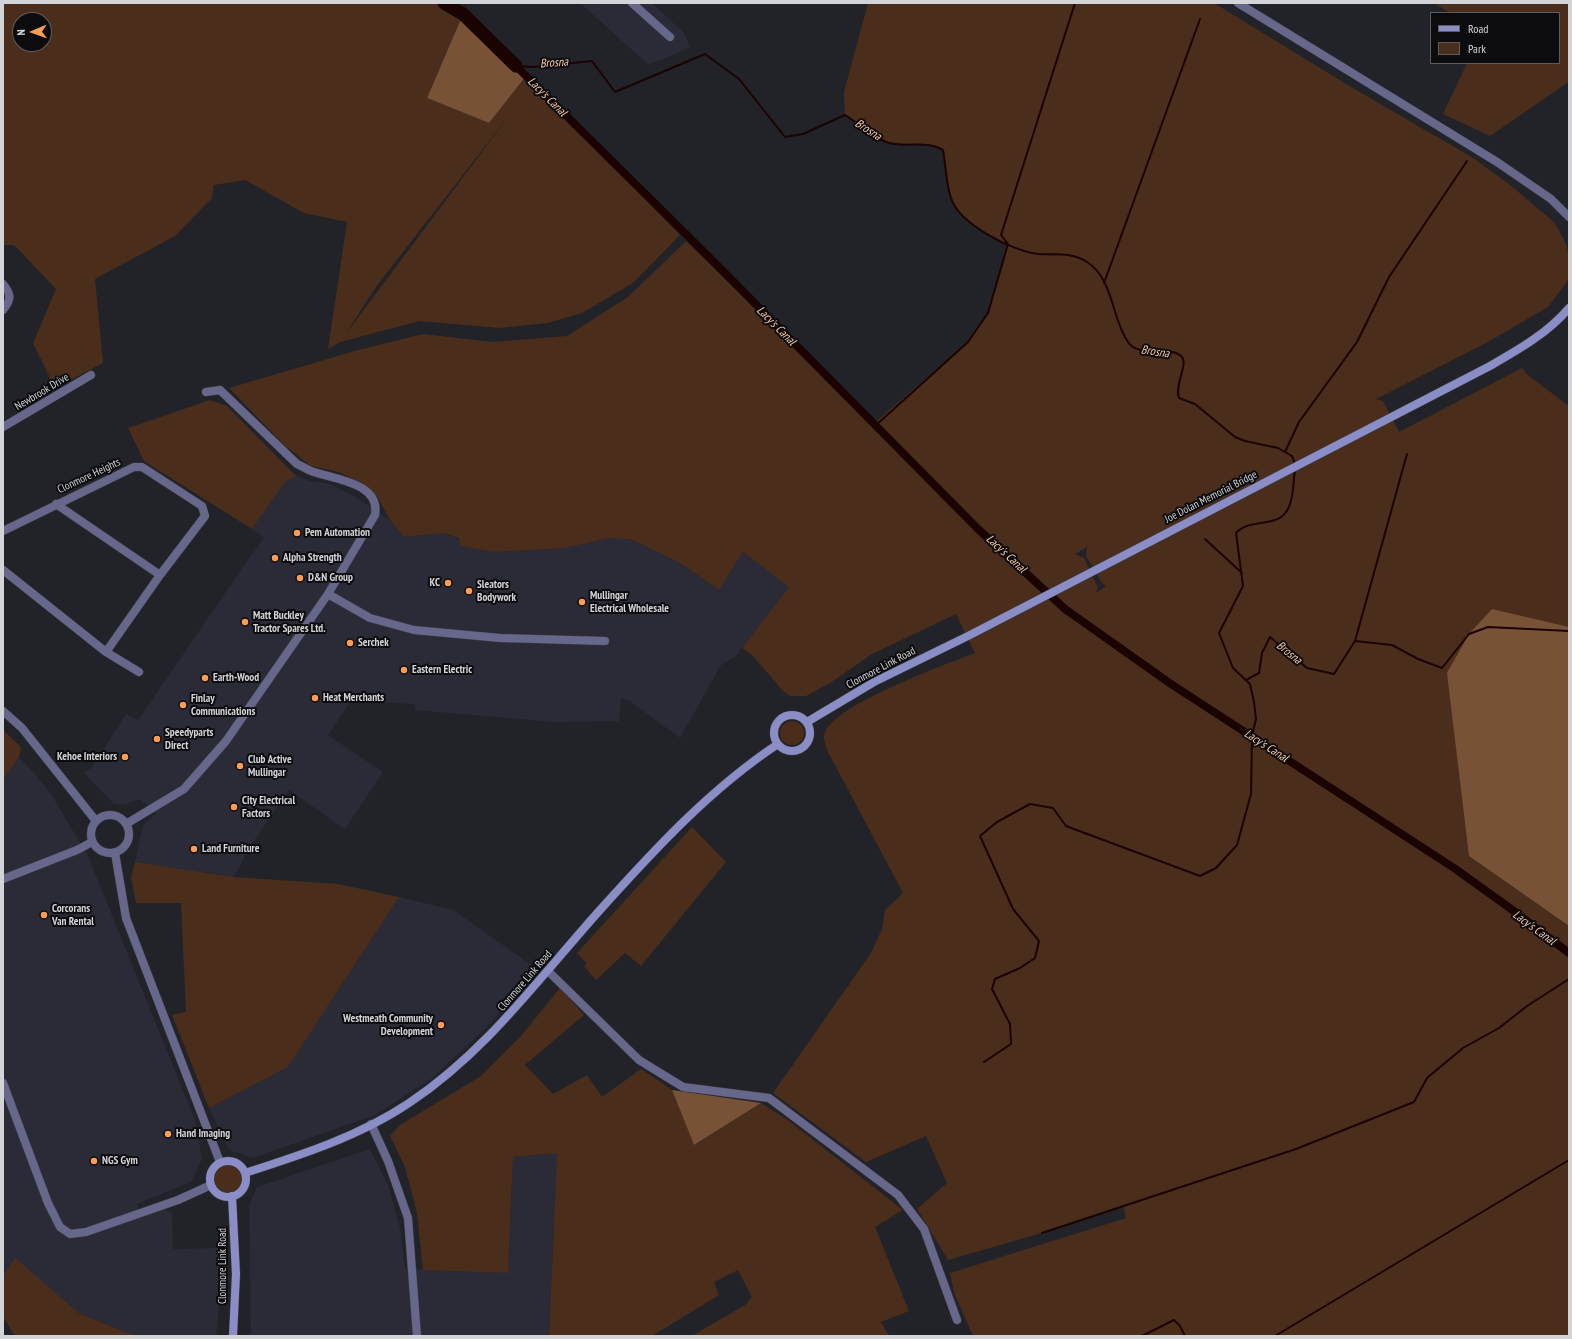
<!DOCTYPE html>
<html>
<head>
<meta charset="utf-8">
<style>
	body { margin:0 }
	#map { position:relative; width:1572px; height:1339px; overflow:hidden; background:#222229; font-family:"PT Sans Narrow",sans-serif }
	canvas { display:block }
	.frame { position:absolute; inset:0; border:4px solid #d3d4d8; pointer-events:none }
	.legend { position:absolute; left:1430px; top:12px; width:130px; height:52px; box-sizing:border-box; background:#0c0c0f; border:1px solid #5c5c5f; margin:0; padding:5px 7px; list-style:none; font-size:12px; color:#d3d4d8 }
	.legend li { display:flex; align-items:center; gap:8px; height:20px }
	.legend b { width:20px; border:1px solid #5c5c5f }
	.north { position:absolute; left:12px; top:12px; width:40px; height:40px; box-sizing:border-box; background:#0c0c0f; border:1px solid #5c5c5f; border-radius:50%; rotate:268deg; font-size:11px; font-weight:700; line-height:16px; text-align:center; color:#d3d4d8 }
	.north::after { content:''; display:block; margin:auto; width:14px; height:18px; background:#fd9d55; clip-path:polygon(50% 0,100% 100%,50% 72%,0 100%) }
</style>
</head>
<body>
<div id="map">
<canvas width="1572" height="1339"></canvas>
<div class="frame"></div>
<ul class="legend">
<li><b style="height:5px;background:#8b8dc7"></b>Road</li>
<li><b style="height:11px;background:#4a2e1b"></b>Park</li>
</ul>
<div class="north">N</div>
</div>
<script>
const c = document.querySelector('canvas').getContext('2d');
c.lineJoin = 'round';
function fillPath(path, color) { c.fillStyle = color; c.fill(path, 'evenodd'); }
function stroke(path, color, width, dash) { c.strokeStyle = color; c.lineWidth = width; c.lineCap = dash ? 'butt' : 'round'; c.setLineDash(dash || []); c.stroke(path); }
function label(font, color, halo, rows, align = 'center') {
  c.font = font + ' "PT Sans Narrow",sans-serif'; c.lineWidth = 4; c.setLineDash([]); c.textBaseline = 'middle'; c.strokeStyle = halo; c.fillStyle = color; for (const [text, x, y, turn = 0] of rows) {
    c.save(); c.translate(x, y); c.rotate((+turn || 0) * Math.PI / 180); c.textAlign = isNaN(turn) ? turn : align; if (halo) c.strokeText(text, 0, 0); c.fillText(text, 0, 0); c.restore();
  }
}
fillPath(new Path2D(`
	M580,3H652L684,33L690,47L649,65Z
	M296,476L310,481L330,484L354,496L390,520L404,537L442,533L495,552L565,548L610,538H627L680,563L719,590L743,552L789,587L735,657L721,665L680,738L630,701L621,698L619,721L554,722L415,710V704L351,701L328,735L383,772L345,829L289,790L251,845L234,877L135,862L143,825L156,814L140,799L125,804H114L84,773L92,767L126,714L138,720L243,567L264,538L252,529L285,482Z
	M19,757L35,774L51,794L88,856L195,1120L202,1159L191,1182L137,1204L140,1217L161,1208L172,1212L173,1249L222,1248L223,1264L216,1336H136L80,1314L15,1259L3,1276V780Z
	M399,897L453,910L537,969L487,1027L430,1080L375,1115L253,1158L229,1150L209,1108L288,1067Z
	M370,1149L388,1185L400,1228L405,1269L508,1273L513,1157L557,1153L549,1336H251L249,1206L257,1187Z`), '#2b2b38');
fillPath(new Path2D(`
	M3,3H444L463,14L427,98L489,123L526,76L680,235L633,283L582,313L548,323L499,328L420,321L340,342L328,349L347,222L304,213L245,180L214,185L212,198L175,236L95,279L103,363L55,388L33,343L56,289L14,245H3ZM20,20H44V44H20ZM511,113L345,335L375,288Z
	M868,3H1214L1351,87L1470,156L1509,184L1555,223L1566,244L1569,255V279L1548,307L1488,342L1376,399L1383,401L1399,432L1522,368L1529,376L1569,406V627L1506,613L1469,856L1569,926V1336H973L954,1293L950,1273L1126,1218L1123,1206L1052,1230L948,1260L917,1209L947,1183L926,1136L866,1162L773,1093L871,953L882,929L885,910L903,893L828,752C826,746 822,738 825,732C838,703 944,665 975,653L956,614L872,654L830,683L806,696H790L783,691L752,655L742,648L789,587L743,552L719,590L680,563L630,539L610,538L565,548L495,552L461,546L459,538L442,533L404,537L390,520L377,496L364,484L339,472L311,466L284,445L229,388L358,350L423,334L492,342L567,336L628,297L686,241L873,424L968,342L988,313L1008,244C986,236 960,222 951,199C946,186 945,165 943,150C925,139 906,149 886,142C872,136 858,123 845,115L844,92ZM1087,547L1086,556L1102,583L1106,586L1096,593L1098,588L1084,558L1075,554Z
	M1434,3H1569V84L1567,83L1490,136L1443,114L1467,63H1559V13H1450Z
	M210,400L227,406L296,476L285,482L252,529L144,461L128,428Z
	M780 733a12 12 0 1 1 24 0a12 12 0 1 1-24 0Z
	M3,730L21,747L19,757L3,780Z
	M692,827L726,862L641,966L625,953L596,980L584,966L587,964L577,953Z
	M135,862L234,877L338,884L399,897L288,1067L209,1108L172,1015L186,1012L181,903H136L131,878Z
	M560,988L584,1015L525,1065L553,1094L587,1075L602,1097L641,1069L672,1090L694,1145L761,1103L789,1121L903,1210L875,1227L909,1311L881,1322L889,1336H692L745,1305L752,1297L738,1270L714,1282L719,1295L652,1336H549L557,1153L513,1157L508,1273L423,1270L417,1213L405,1167L390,1136L400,1125L481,1076L521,1036Z
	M214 1179a14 14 0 1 1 28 0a14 14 0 1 1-28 0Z
	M15,1258L80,1314L136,1336H15L3,1317V1276Z`), '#4a2e1b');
fillPath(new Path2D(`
	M463,14L526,76L489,123L427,98Z
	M1492,609L1569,627V926L1469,856L1447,673L1469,634Z
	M672,1090L761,1103L694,1145Z`), '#785237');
stroke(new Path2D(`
	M516,66L533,67L592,61L615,92L705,54L739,79L785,137L803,134L845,115C858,123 872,136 886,142C906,149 925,139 943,150C946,166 946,184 951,198C959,224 1012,251 1038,254C1055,255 1072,252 1087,262C1114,279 1111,318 1128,342C1139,359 1170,344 1182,357C1188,365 1174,386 1179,398L1195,404L1235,437L1245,441L1278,448L1292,456L1295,464
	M1104,283L1200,19
	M875,426L968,342L988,313L1008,244L1001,235L1075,3
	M1285,452L1299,422L1357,342L1389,277L1467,161
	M1205,539L1242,573
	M1355,641L1407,454
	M1246,680L1259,673L1262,653L1270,637L1307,668L1334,674L1355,641L1392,645L1418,659L1442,668L1469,634L1488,627L1569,631
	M984,1062L1011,1044L1010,1024L992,989L995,979L1020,968L1035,958L1039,941L1013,909L980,836L997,822L1030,804L1053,808L1066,826L1200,876L1216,868L1237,845L1251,794L1252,736L1256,719L1254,702L1250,684L1233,668L1219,633L1243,586L1236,533C1251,516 1282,531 1290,504C1294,493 1293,481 1295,470
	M1042,1233L1296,1149L1414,1102L1427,1078L1463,1048L1499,1028L1527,1006L1569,979
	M1142,1336L1174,1320L1180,1326L1185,1336
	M1275,1336L1569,1160`), '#1a0300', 2);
stroke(new Path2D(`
	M516,66L712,260L978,529L1065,609L1171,684L1454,868L1507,906L1569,953`), '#1a0300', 8);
stroke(new Path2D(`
	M444,3L463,14L516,66`), '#1a0300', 13);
const minor = new Path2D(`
	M632,3L670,37
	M3,284C12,295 11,300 3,310
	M3,427L91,375
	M56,504L160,575
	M3,531L134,467H142L202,506L205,516L160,575L106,652L3,570
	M328,594L370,618L414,630L500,638L605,641
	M106,652L139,672
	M126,824L184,789L226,741L328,594L375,515C381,482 332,479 311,471C306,469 302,466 297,464L220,390L206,392
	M3,879L77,850L92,842
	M548,971L639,1060L683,1087L769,1098L898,1195L924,1229L957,1320
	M3,1083L48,1203L60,1227L70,1234L86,1232L178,1200L211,1185
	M371,1124L388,1161L408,1218L417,1336`);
const tertiary = new Path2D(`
	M1238,3L1497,162L1551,199L1569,217
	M3,711L22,728L96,821
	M91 834a19 19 0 1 1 38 0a19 19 0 1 1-38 0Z
	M115,853L126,918L220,1162`);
const secondary = new Path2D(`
	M774 733a18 18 0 1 1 36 0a18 18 0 1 1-36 0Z
	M807,722L874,682L968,636L1490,366C1518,350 1548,333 1569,308
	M210 1179a18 18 0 1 1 36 0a18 18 0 1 1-36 0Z
	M245,1173C301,1155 360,1136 409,1103C486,1052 539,978 600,910C654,850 710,789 778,744
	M232,1196L236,1274L233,1336`);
stroke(minor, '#3e3e45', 9);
stroke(tertiary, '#3e3e45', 9);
stroke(secondary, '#3e3e45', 9);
stroke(minor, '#66678b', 8);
stroke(tertiary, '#66678b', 8);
stroke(secondary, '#8b8dc7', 8);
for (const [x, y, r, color] of [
	[297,533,4,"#fd9d55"],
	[275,558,4,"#fd9d55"],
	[300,578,4,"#fd9d55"],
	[448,583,4,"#fd9d55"],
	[469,591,4,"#fd9d55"],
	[582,602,4,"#fd9d55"],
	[245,622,4,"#fd9d55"],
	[350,643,4,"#fd9d55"],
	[404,670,4,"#fd9d55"],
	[205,678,4,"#fd9d55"],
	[315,698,4,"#fd9d55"],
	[183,705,4,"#fd9d55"],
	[157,739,4,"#fd9d55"],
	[125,757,4,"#fd9d55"],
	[240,766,4,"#fd9d55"],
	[234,807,4,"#fd9d55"],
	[194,849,4,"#fd9d55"],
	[44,915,4,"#fd9d55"],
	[441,1025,4,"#fd9d55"],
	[168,1134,4,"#fd9d55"],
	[94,1161,4,"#fd9d55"]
]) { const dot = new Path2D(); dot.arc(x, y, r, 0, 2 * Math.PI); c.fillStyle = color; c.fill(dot); stroke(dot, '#0c0c0f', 1.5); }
label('11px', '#d3d4d8', '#0c0c0f', [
	["Newbrook Drive",42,392,-31],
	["Clonmore Heights",89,476,-25],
	["Joe Dolan Memorial Bridge",1211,497,-27],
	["Clonmore Link Road",881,668,-28],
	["Clonmore Link Road",525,981,-49],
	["Clonmore Link Road",223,1266,-90]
]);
label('bold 11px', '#d3d4d8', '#0c0c0f', [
	["Pem Automation",305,533],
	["Alpha Strength",283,558],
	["D&N Group",308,578],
	["KC",440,583,"right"],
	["Sleators",477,585],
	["Bodywork",477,598],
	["Mullingar",590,596],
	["Electrical Wholesale",590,609],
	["Matt Buckley",253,616],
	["Tractor Spares Ltd.",253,629],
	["Serchek",358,643],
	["Eastern Electric",412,670],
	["Earth-Wood",213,678],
	["Heat Merchants",323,698],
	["Finlay",191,699],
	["Communications",191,712],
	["Speedyparts",165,733],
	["Direct",165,746],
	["Kehoe Interiors",117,757,"right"],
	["Club Active",248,760],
	["Mullingar",248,773],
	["City Electrical",242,801],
	["Factors",242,814],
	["Land Furniture",202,849],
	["Corcorans",52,909],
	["Van Rental",52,922],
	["Westmeath Community",433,1019,"right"],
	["Development",433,1032,"right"],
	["Hand Imaging",176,1134],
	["NGS Gym",102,1161]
], 'left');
label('italic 12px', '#fdc9a5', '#0c0c0f', [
	["Brosna",554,63,-4],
	["Lacy's Canal",547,97,45],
	["Brosna",868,130,33],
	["Lacy's Canal",776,326,45],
	["Brosna",1155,352,9],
	["Lacy's Canal",1006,554,43],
	["Brosna",1289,653,39],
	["Lacy's Canal",1266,746,33],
	["Lacy's Canal",1534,928,36]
]);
</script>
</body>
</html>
